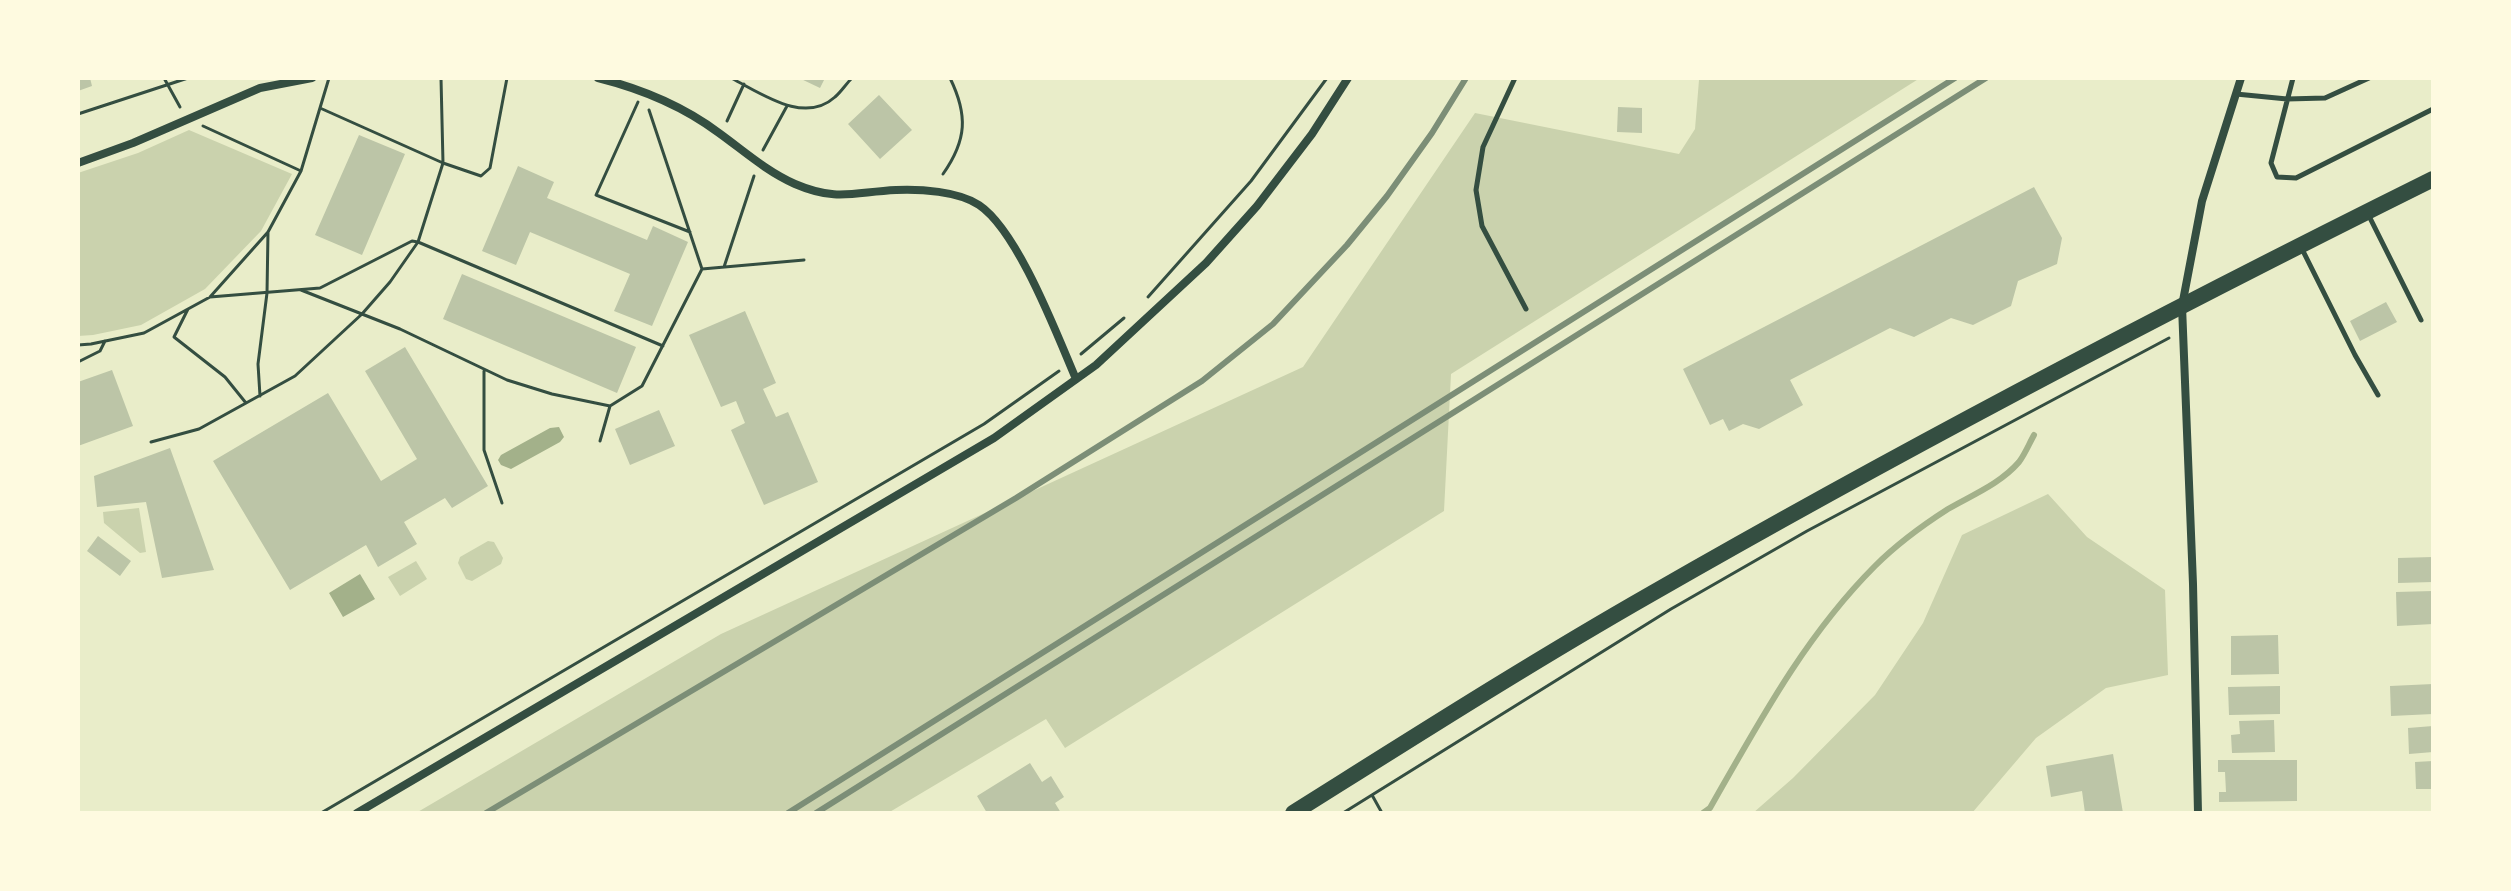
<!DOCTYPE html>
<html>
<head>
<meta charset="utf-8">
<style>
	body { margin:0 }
	#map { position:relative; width:2511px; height:891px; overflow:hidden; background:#e9edc9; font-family:"PT Sans Narrow",sans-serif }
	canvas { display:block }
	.frame { position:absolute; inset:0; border:80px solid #fefae0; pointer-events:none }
</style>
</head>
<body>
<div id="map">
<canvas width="2511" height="891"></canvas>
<div class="frame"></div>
</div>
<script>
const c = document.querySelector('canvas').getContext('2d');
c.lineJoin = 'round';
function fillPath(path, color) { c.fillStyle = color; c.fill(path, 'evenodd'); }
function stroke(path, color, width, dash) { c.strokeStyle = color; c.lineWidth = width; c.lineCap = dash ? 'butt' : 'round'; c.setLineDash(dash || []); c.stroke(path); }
fillPath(new Path2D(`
	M1757,78H1920L1451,374L1444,511L1065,748L1046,719L888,813H416L721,634L1303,367L1475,113L1679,154L1695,129L1699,80Z
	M189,130L292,174L261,231L205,289L141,325L93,335L78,336V173L138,153Z
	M2048,494L2087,537L2165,590L2168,675L2106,688L2036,738L1972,813H1753L1793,778L1875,695L1923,623L1962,535Z
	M139,508L146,552L140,553L104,523L103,512Z
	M488,541L494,542L503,558L501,564L472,581L466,579L458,563L460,557Z
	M416,561L427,579L400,596L388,577Z`), '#cad2ad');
fillPath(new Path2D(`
	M559,427L564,437L560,442L511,469L501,465L498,460L501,455L550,428Z
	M360,574L375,599L343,617L329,593Z`), '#a3b18a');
stroke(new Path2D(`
	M1703,813L1710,808C1759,722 1805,636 1875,566C1896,545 1923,525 1948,509C1972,495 2000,484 2019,462C2025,454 2029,444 2034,435`), '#a3b18a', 6);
fillPath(new Path2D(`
	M78,78H90L92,86L78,91Z
	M799,78H825L820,88Z
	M879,95L912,130L880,159L848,124Z
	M1618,107L1642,108V133L1617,132Z
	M359,135L405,154L362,255L315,235Z
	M518,166L554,182L547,198L647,240L653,226L688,242L652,326L614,311L630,274L530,232L516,265L482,251Z
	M2034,187L2062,238L2057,264L2018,281L2011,306L1973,325L1951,318L1914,337L1890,328L1790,380L1803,405L1759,429L1743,424L1729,431L1723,419L1710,425L1683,369Z
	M462,274L636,347L617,393L443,319Z
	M2386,302L2397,322L2360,341L2350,321Z
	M745,311L776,383L763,389L776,417L788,412L818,482L764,505L731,430L745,423L736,401L721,407L689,335Z
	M405,347L488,486L452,508L445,498L404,522L417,544L378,567L366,545L290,590L213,461L328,393L381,481L417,459L365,371Z
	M112,370L133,426L78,446V382Z
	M659,410L675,446L630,465L615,429Z
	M170,448L214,570L162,578L146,502L97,507L94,476Z
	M98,536L131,561L120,576L87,551Z
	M2433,557V582L2398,583V558Z
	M2433,591V624L2397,626L2396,592Z
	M2278,635L2279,674L2231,675V636Z
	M2433,684V714L2391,716L2390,686Z
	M2280,686V714L2229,715L2228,687Z
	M2274,720L2275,752L2232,753L2231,735L2240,734L2239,721Z
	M2433,726V752L2409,754L2408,728Z
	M2113,754L2123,813H2085L2082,791L2051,797L2046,766Z
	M2218,760H2297V801L2219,802V792H2226L2225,772H2218Z
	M2433,761V789H2416L2415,762Z
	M1030,763L1042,782L1051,776L1064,797L1055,803L1061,813H987L977,796Z`), '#bcc5a7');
stroke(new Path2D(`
	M164,78L180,107
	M731,78C761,93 804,125 835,97C841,92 846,84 852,78
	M638,102L596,195L690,232
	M320,108L443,163L481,176L490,168L507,78
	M649,110L702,269L804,260
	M78,114L188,78
	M727,121L744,84
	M203,126L301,171
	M763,150L787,106
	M943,174C967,140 968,115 950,78
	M724,267L754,176
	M301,290L400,329L507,380L552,394L610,406
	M210,297L320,288L412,241L418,242L663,346
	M1148,297L1251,181L1327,78
	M188,309L174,337L225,377L246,403
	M78,345L91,344L144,333L210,297L268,232L301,171L329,78
	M1081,354L1124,318
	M78,362L100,351L105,341
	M484,371V450L502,503
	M260,396L258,364L267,293L268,232
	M600,441L610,406L642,386L702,269
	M151,442L199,429L295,376L362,314L390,282L418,242L443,163L441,78
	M1372,795L1382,813
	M321,813L984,424L1059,371
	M1343,813L1671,609L1807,531L2169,338`), '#344e41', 3);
stroke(new Path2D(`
	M1515,78L1483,147L1476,190L1482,226L1526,309
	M2293,78L2271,163L2277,177L2296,178L2433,109
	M2236,94L2287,99L2325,98L2369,78
	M2368,214L2421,320
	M2301,247L2355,355L2378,395`), '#344e41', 5);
stroke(new Path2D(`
	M598,78C642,89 683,106 719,133C744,151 766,171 795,184C837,202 854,192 896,190C920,189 958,191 979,205C1018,231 1057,335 1076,379
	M78,163L133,143L260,88L312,78
	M357,813L994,438L1096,365L1206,263L1257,206L1312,134L1348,78
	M2198,813L2193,584L2182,306L2202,201L2241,78`), '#344e41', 8);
stroke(new Path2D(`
	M1293,813C1411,739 1530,663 1651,594C1907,447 2169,310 2433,179`), '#344e41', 16);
stroke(new Path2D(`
	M486,813L1016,498L1202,381L1273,324L1347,245L1387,196L1432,133L1466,78
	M788,813L1955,78
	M816,813L1986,78`), '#7c8e77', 6);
</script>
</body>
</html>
